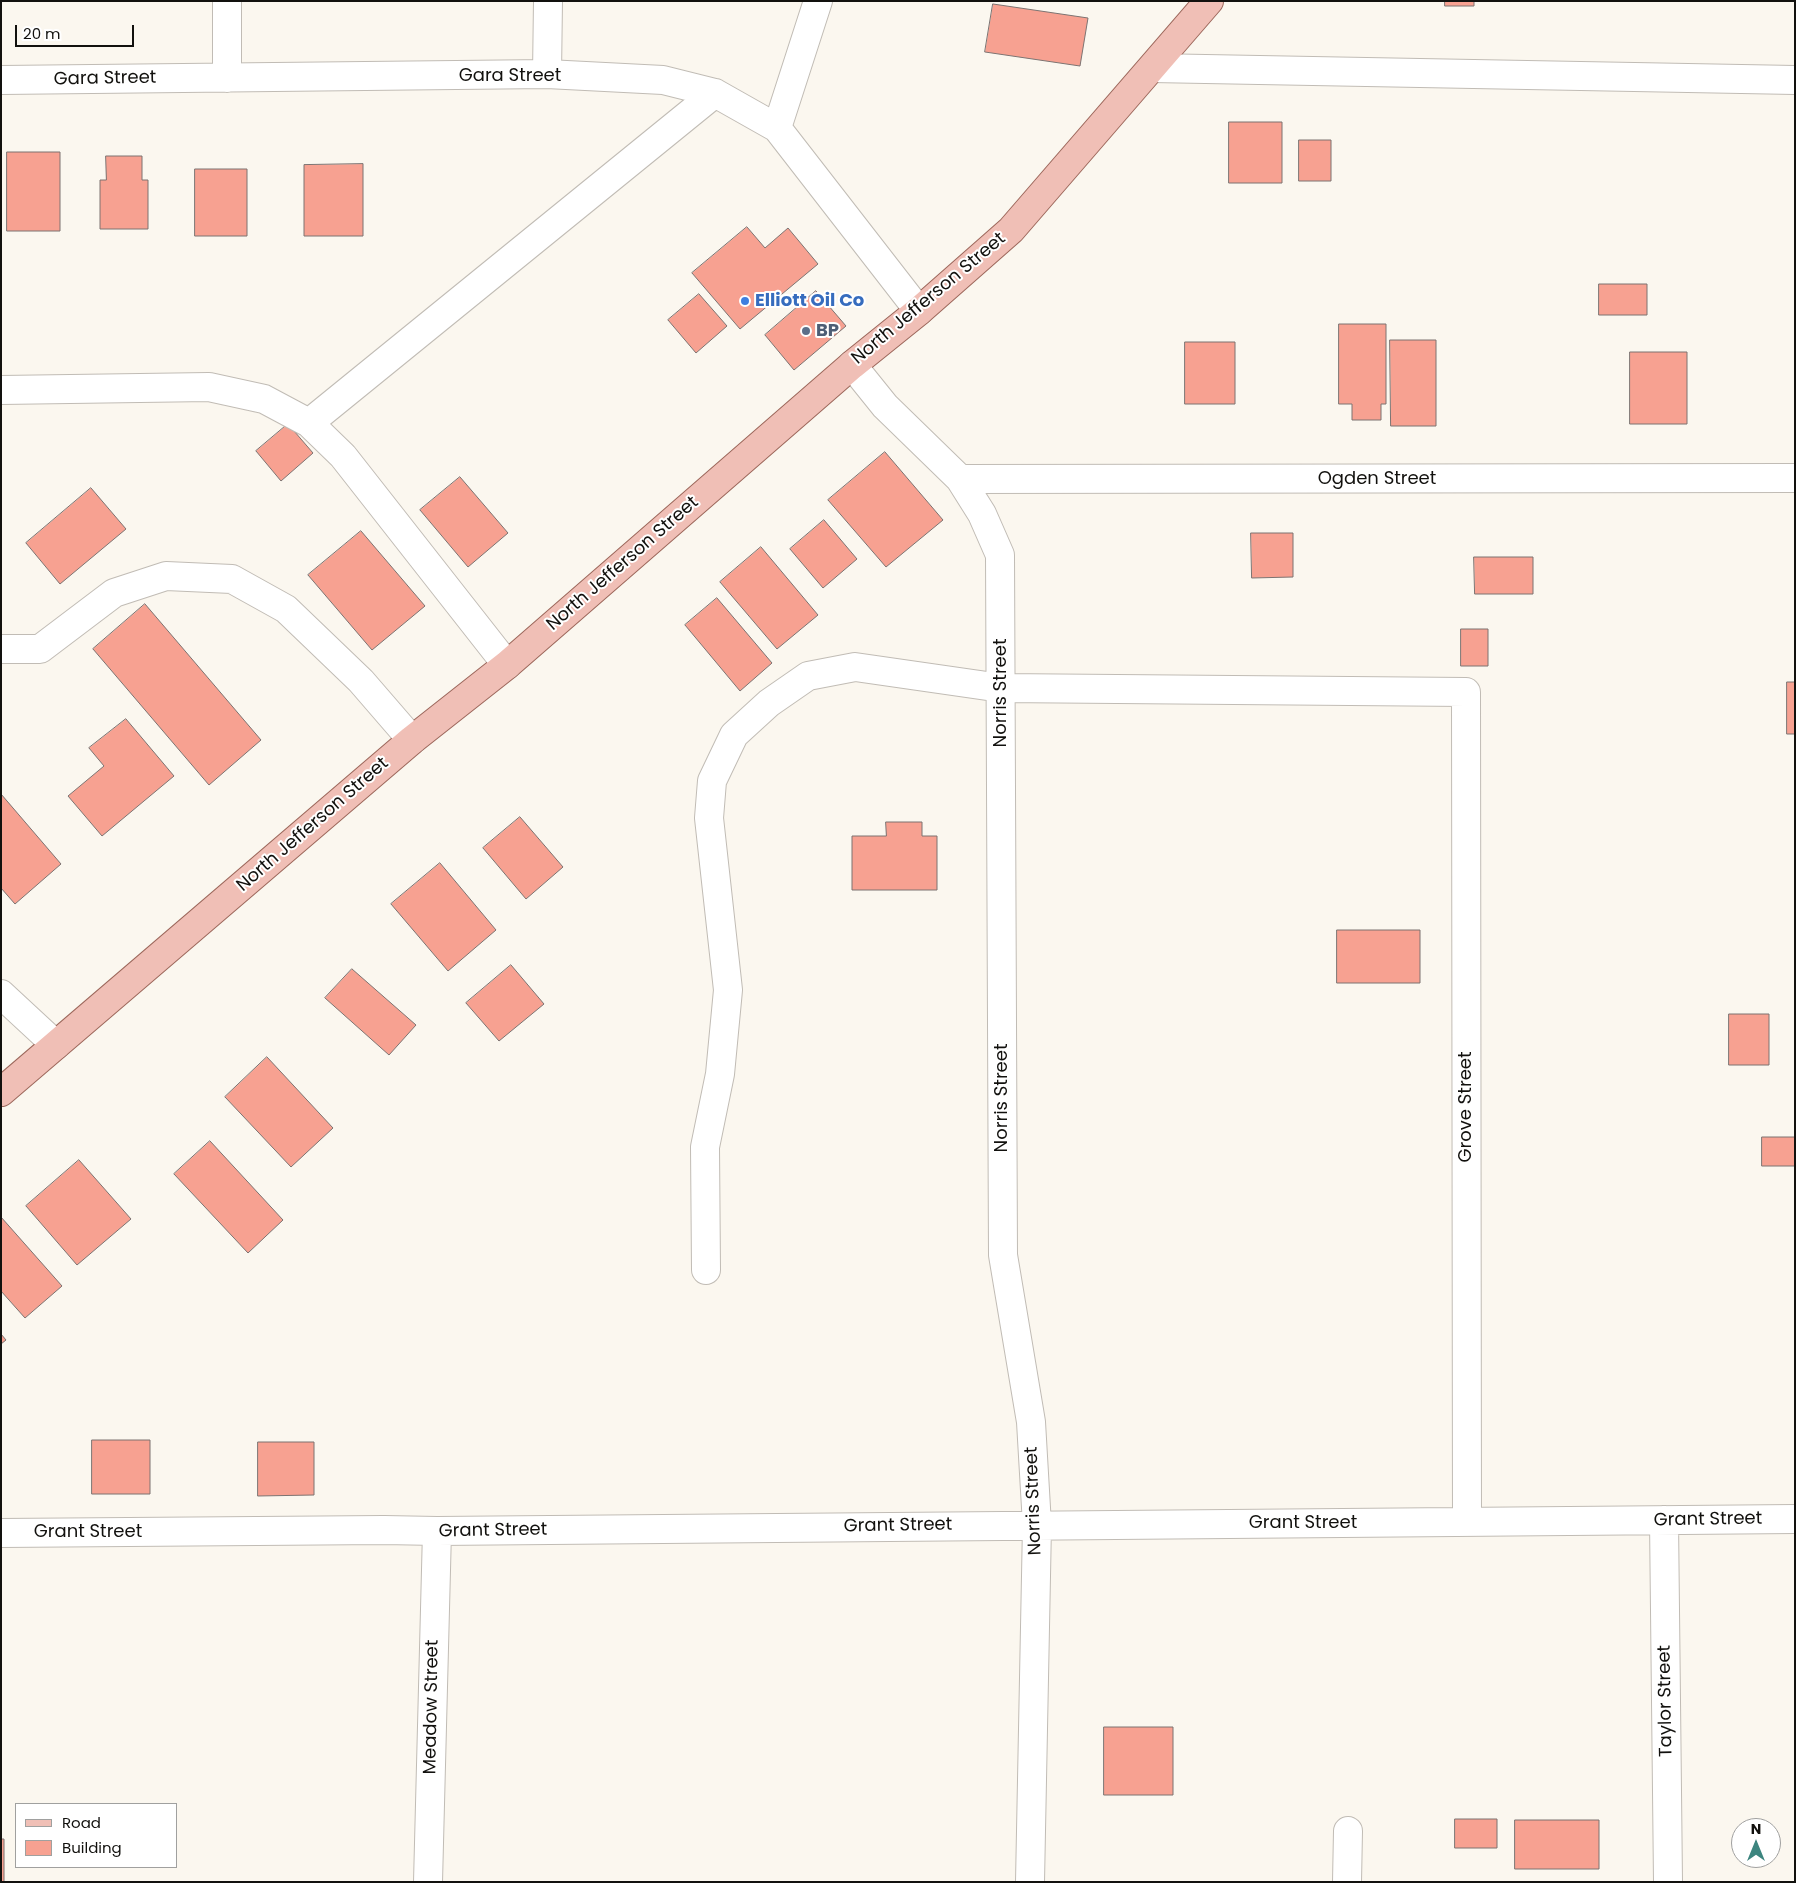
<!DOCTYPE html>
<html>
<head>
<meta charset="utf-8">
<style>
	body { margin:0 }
	#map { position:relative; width:1796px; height:1883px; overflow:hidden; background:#fbf7ef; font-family:Poppins,sans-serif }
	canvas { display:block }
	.frame { position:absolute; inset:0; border:2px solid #12110e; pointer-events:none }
	.legend { position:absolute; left:15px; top:1803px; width:162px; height:65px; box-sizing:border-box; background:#fff; border:1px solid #a0a09f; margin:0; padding:6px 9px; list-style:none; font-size:15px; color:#12110e }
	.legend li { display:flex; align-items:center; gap:10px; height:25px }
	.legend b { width:25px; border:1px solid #a0a09f }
	.north { position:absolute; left:1731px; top:1818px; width:50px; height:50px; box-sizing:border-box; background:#fff; border:1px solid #a0a09f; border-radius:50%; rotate:0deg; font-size:14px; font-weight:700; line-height:20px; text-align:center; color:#12110e }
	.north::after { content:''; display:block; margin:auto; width:18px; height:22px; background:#3d857f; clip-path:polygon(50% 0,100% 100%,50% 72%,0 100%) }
	.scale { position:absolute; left:15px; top:25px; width:119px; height:22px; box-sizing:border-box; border:2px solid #12110e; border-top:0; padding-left:6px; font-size:15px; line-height:18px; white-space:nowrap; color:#12110e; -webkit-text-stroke:4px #fff; paint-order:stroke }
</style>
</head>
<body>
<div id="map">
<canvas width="1796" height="1883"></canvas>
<div class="frame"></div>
<ul class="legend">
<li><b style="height:6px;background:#f0bfb6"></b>Road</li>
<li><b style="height:14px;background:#f7a191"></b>Building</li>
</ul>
<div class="north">N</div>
<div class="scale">20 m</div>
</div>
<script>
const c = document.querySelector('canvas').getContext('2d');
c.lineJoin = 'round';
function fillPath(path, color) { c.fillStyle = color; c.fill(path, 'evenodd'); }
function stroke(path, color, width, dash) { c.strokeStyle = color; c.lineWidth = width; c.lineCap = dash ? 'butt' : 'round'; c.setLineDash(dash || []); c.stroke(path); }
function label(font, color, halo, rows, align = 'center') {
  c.font = font + ' Poppins,sans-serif'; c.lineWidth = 4; c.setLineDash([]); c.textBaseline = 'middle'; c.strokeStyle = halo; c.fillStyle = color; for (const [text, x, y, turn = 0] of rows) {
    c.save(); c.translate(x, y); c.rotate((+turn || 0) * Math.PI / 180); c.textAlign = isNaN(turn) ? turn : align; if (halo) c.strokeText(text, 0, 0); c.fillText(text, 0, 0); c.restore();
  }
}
const building = new Path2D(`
	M1445,1H1474V6H1445Z
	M993,4L1088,18L1080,66L985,52Z
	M1229,122H1282V183H1229Z
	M1299,140H1331V181H1299Z
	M7,152H60V231H7Z
	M106,156H142V180H148V229H100V180H106Z
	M363,164V236H304V165Z
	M195,169H247V236H195Z
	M747,227L765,248L788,228L818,264L740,329L692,273Z
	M1599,284H1647V315H1599Z
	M816,291L846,326L794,370L765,335Z
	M699,294L727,326L696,353L668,320Z
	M1339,324H1386V404H1381V420H1352V404H1339Z
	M1390,340H1436V426H1391Z
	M1185,342H1235V404H1185Z
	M1630,352H1687V424H1630Z
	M288,424L313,453L281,481L256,451Z
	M885,452L943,520L886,567L828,500Z
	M460,477L508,533L468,567L420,510Z
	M91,488L126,529L60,584L26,543Z
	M824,520L857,559L823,588L790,549Z
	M361,531L425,606L372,650L308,575Z
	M1251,533H1293V577L1252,578Z
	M761,547L818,615L777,649L720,582Z
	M1474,557H1533V594H1475Z
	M717,598L772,663L740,691L685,625Z
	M145,604L261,740L209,785L93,649Z
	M1461,629H1488V666H1461Z
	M1787,682H1795V734H1787Z
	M126,719L174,776L102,836L68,796L104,766L89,748Z
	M1,794L61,864L15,904L1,888Z
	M520,817L563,867L526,899L483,848Z
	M886,822H922V836H937V890H852V836H886Z
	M440,863L496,930L448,971L391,904Z
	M1337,930H1420V983H1337Z
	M511,965L544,1004L499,1041L466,1003Z
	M352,969L416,1025L389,1055L325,998Z
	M1729,1014H1769V1065H1729Z
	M267,1057L333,1128L291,1167L225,1097Z
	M1762,1137H1795V1166H1762Z
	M210,1141L283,1220L248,1253L174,1174Z
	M79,1160L131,1219L77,1265L26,1206Z
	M1,1217L62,1286L25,1318L1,1291Z
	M1,1334L6,1340L1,1344Z
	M92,1440H150V1494H92Z
	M258,1442H314V1495L258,1496Z
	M1104,1727H1173V1795H1104Z
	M1455,1819H1497V1848H1455Z
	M1515,1820H1599V1869H1515Z
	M1,1839H4V1882H1Z`);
fillPath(building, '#f7a191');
stroke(building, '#7c7371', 1);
const minor = new Path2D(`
	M1152,68L1795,80
	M547,74L548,1
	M227,78V1
	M1,80L547,74L663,80L715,93L777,128L919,311
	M777,128L818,1
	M852,365L885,406L960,479L982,514L1000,555L1003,1255L1031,1422L1037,1525L1030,1882
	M1,390L209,387L264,399L309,423L343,456L507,665
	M309,423L715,93
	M960,479L1795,478
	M1,649H40L114,593L166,576L232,579L286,609L361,681L412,740
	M1,994L56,1045
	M706,1270L705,1147L720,1074L728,990L709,818L712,781L734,735L769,703L808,676L855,667L1001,688L1466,692L1467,1522
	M1664,1520L1668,1882
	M1,1533L384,1530L437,1531L1795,1519
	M428,1882L437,1531
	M1347,1882L1348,1831`);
const major = new Path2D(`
	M1,1092L412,740L507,665L852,365L919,311L1011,230L1209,1`);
stroke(minor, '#c1bcb5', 30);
stroke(major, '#9c675b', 30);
stroke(minor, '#fff', 28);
stroke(major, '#f0bfb6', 28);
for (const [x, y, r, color] of [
	[745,301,5,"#3f7fe0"],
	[806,331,5,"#5c6f8a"]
]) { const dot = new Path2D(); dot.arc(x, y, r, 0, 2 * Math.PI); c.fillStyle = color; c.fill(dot); stroke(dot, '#fff', 2); }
label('18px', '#12110e', '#fff', [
	["Gara Street",510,76],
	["Gara Street",105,79,-1],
	["North Jefferson Street",929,299,-40],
	["Ogden Street",1377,479],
	["North Jefferson Street",623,564,-41],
	["Norris Street",1001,693,-90],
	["North Jefferson Street",313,825,-41],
	["Norris Street",1002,1098,-90],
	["Grove Street",1466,1107,-90],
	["Norris Street",1034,1501,-92],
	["Grant Street",1708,1520,-1],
	["Grant Street",1303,1523],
	["Grant Street",898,1526,-1],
	["Grant Street",493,1531,-1],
	["Grant Street",88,1532],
	["Taylor Street",1666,1701,-91],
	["Meadow Street",432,1707,-89]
]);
label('bold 18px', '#366cbe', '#fff', [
	["Elliott Oil Co",755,301]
], 'left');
label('bold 18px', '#4e5e75', '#fff', [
	["BP",816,331]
], 'left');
</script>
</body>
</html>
